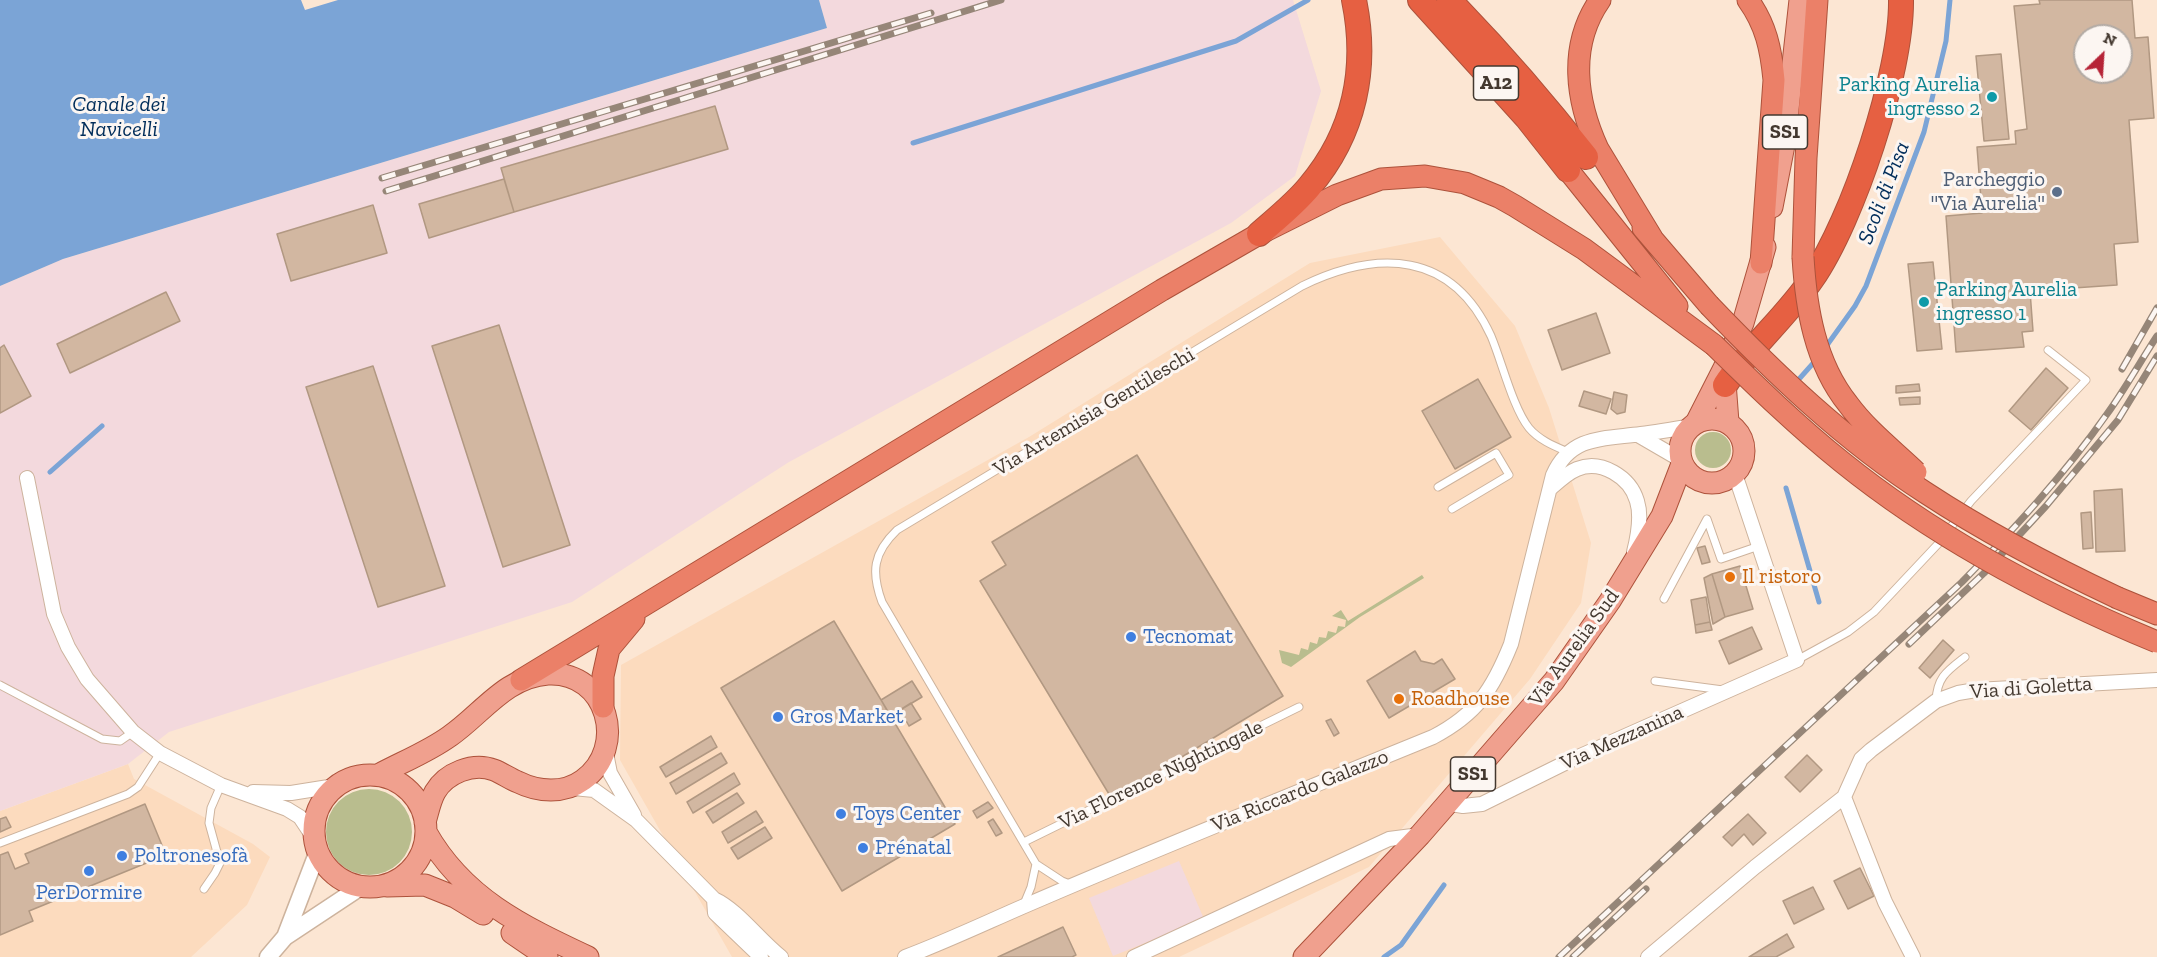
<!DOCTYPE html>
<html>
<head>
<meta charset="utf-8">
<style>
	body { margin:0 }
	#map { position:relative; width:2157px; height:957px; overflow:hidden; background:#fce6d3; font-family:"Zilla Slab",serif }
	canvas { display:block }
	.north { position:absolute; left:2073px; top:24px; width:60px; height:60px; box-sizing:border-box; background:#fcf6f2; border:2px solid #b2aaa4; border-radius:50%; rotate:25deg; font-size:16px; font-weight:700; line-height:24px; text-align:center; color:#43382f }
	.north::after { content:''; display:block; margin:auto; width:21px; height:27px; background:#b62437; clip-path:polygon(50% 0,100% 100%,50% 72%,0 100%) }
</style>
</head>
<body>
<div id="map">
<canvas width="2157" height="957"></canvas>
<div class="north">N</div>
</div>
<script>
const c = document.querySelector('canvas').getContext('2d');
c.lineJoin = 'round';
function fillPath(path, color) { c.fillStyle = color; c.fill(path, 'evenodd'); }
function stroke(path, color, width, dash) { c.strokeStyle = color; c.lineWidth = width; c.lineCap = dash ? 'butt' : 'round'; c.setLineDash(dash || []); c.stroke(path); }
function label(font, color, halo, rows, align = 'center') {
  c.font = font + ' "Zilla Slab",serif'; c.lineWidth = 6; c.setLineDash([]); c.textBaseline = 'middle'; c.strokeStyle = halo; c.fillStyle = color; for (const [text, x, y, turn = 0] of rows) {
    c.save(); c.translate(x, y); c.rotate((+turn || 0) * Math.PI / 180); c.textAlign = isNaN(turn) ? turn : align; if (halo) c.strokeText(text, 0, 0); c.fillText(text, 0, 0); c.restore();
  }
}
fillPath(new Path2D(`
	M1440,237L1515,326L1549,408L1591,543L1581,603L1530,679L1369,867L1179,957H732L620,760L621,665L1029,437L1310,263Z
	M128,764L134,779L253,844L270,857L247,905L191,957H0V811Z`), '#fcdbbe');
fillPath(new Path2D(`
	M819,0H1293L1321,91L1295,176L1231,223L789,462L572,602L169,732L128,764L0,811V286L63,259L827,28Z
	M1179,861L1204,919L1113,956L1089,898Z`), '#f3d9dd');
fillPath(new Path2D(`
	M1695 450a18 18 0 1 1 36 0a18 18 0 1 1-36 0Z
	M1422,575L1424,578L1360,617L1291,667L1282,663L1279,650L1299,655L1301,648L1308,650L1310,642L1317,644L1319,637L1326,638L1328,631L1336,633L1338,626L1345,627L1346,620L1332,616L1341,610L1348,621Z
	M326 832a43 43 0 1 1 86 0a43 43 0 1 1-86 0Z`), '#b9bd8e');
fillPath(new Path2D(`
	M0,0H301L305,10L338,0H819L827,28L63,259L0,286Z`), '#7ba4d6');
stroke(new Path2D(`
	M913,143L1236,41L1308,0
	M1825,348L1855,306L1866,286L1924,132L1946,41L1950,0
	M1800,378L1816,360
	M50,472L102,426
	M1786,488L1819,602
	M1384,957L1401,945L1444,885`), '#7ba4d6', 5);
const building = new Path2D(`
	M2039,0H2132L2135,38L2148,37L2154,118L2129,120L2138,242L2114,244L2117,285L2030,291L2033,331L2022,332L2024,347L1956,352L1946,216L1982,213L1977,147L2016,144L2015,131L2027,129L2014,6L2040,4ZM2085,36H2121V72H2085Z
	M2001,54L2009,139L1984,141L1976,56Z
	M715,106L728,149L514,212L501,168Z
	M504,179L514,212L429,238L419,204Z
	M373,205L387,253L291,281L277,234Z
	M1933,262L1942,349L1917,351L1908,264Z
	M166,292L180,321L70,373L57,344Z
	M1596,313L1610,353L1562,370L1548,330Z
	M499,325L570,545L503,567L432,346Z
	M4,345L31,396L0,413V348Z
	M373,366L445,586L378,607L306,387Z
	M2046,368L2068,388L2031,430L2009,411Z
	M1478,379L1511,437L1455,469L1422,411Z
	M1919,384L1920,391L1896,393V386Z
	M1584,391L1611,399L1606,414L1579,406Z
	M1614,392L1627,395L1625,412L1617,414L1611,409Z
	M1920,397V404L1900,405L1899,398Z
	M1137,455L1283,696L1112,799L980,581L1006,565L992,542Z
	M2122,489L2125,551L2096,552L2094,491Z
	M2091,512L2093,548L2083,549L2081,513Z
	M1705,546L1710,562L1702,564L1697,548Z
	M1740,566L1753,609L1725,617L1712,574Z
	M1712,574L1725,617L1713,624L1704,578Z
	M1706,597L1710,622L1695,625L1691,600Z
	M834,621L955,824L842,891L721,688Z
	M1710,622L1712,630L1696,633L1695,625Z
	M1752,627L1762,649L1729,664L1719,641Z
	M1943,640L1954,650L1930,678L1919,668Z
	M1415,651L1421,661L1434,664L1442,659L1455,679L1389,718L1367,681Z
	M912,681L922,697L890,716L881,700Z
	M911,703L921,719L909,726L900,710Z
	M1331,719L1339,733L1334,736L1326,721Z
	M711,736L717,747L666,777L660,767Z
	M721,753L727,763L676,794L670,783Z
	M1807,755L1822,770L1800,792L1785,777Z
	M734,773L740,784L693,813L687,802Z
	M737,793L744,803L713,823L706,812Z
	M988,802L993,808L977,818L973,811Z
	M145,804L166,855L29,911L33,921L0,935V855L8,852L15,869L29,863L25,854Z
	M756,811L763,822L728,843L722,832Z
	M1748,814L1766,833L1753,845L1744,834L1732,846L1723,837Z
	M6,817L11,827L0,832V819Z
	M993,819L1002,833L996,836L988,822Z
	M765,827L772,838L738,859L731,848Z
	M1860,868L1874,896L1848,909L1834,881Z
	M1813,887L1824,909L1794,924L1783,901Z
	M1063,927L1076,955L1072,957H998Z
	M1787,934L1794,947L1776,957H1749Z`);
fillPath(building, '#d2b7a1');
stroke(building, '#b19882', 1.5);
const service = new Path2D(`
	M1438,487L1496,453L1509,475L1452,509
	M1664,599L1707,519L1721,559L1759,546
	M1797,660L1848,632L1874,612L1938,544L1971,501L2086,380L2048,350
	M1655,681L1723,690
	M0,685L102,739L120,741L133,732
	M1936,701C1937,677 1947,671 1965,657
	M1024,842L1299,707
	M0,843L128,794L138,787L160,753
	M1072,885L1062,881L1036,864L882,602C871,572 873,553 897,530L1302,286C1378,249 1452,251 1491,336C1502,362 1513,408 1529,428C1539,440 1554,446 1568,452
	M204,889L215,873L220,863L209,823L211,808L221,785
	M1024,904L1031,887L1036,864`);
const minor = new Path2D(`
	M1638,435L1681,460
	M27,478L54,614L68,647L87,679L133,732L160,753L221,785L287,809L300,817L314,838
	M1551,488C1559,481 1567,473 1577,469C1601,459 1630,477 1637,501C1642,517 1638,536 1634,552
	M605,748L610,773L634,815
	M573,788L594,790L636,820L714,899C738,910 759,940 781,957
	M253,792L291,793L335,786
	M1844,797L1885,902L1913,957
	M1446,803L1463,806L1482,804L1569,761L1797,660L1735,474
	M714,899L715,913L761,957
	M905,957C945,942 983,924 1022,907C1158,848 1296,793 1433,737C1477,714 1493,689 1511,644L1553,475C1571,435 1604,439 1641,434C1658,432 1675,429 1692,426
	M1134,957L1389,839L1420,835
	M1648,957L1755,867L1844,797L1861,759L1871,750L1936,701L1958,693L1976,690L2157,680`);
const tertiary = new Path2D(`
	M285,937L318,851
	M268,957L285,937L362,886`);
const primary = new Path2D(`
	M1772,207L1784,145L1800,0
	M1724,369L1728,422
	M1680 451a32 32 0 1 1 64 0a32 32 0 1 1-64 0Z
	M1696,423L1724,368L1743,323L1765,247
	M378,775C402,762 428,752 450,736C482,714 505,677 548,674C608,671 628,748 583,780C564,794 538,792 518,782C510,779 502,773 494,770C473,762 446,773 435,792C430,801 428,812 425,822
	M314 831a56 56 0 1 1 112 0a56 56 0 1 1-112 0Z
	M426,832C463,898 522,926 588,957
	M387,886L425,885L455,897L483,914
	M512,933L547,957
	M1304,957L1420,835L1554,681L1610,601L1662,516L1682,464`);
const trunk = new Path2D(`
	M1600,0C1568,46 1576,101 1598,149L1652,238
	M1748,0C1766,25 1771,49 1774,80L1761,263
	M1568,170L1677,306
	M1643,228L1709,305
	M1803,257L1806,158L1817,0
	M2118,598L2157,614
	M521,680L1162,290L1259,234L1337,195L1381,179L1425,176L1465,183L1499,197L1515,206L1584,249L1714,345
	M603,707V676L609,649L634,619`);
const motorway = new Path2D(`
	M1420,0L1527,118L1568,170
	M1449,0C1498,50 1543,102 1586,157
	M1259,234C1276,219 1295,204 1309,187C1355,133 1368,68 1354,0
	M1725,385C1750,347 1786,317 1812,279C1853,220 1902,72 1901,0`);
stroke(service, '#cdb39d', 9);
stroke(minor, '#cdb39d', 16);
stroke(tertiary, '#cdb39d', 19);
stroke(primary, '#ad523b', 23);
stroke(trunk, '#ad523b', 23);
stroke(motorway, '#ad523b', 26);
stroke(service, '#fff', 7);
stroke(minor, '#fff', 14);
stroke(tertiary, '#fff', 16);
stroke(primary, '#f0a08e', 21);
stroke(trunk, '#eb8068', 21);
stroke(motorway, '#e66042', 24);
const rail = new Path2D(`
	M382,178L931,13
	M386,191L1001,0
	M2122,369L2157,308
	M1909,644L1984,573L2046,506L2118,420L2157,356
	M1559,957L1962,582C2014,529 2064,475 2107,414C2125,389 2140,362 2157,336
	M1573,957L1646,889`);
stroke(rail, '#968678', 7);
stroke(rail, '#fcf6f2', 4.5, [14]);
const trunkBridge = new Path2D(`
	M1803,257C1806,308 1815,363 1848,404C1867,430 1893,450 1916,472
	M1709,305C1775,374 1845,441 1926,493C1987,533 2052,567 2118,598
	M1714,345C1756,386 1797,426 1842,462C1936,538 2046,596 2157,642`);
stroke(trunkBridge, '#ad523b', 23, []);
stroke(trunkBridge, '#eb8068', 21);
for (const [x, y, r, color] of [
	[1992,97,6,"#0f9aa8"],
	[2057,192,6,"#5c6f8a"],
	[1924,302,6,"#0f9aa8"],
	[1730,577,6,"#e8710a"],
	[1131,637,6,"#3f7fe0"],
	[1399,699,6,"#e8710a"],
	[778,717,6,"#3f7fe0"],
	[841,814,6,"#3f7fe0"],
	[863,848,6,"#3f7fe0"],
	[122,856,6,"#3f7fe0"],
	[89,871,6,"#3f7fe0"]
]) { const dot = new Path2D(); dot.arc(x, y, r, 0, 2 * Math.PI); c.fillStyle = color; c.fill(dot); stroke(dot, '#fcf6f2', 2); }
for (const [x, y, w] of [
	[1496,83,45],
	[1785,132,45],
	[1473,774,45]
]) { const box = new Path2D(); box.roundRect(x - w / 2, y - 17, w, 34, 4.5); c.fillStyle = '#fcf6f2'; c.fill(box); stroke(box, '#43382f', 1.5); }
label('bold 20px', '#43382f', null, [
	["A12",1496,83],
	["SS1",1785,132],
	["SS1",1473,774]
]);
label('21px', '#0d838f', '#fcf6f2', [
	["Parking Aurelia",1980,85],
	["ingresso 2",1980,109],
	["Parking Aurelia",1936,290,"left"],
	["ingresso 1",1936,314,"left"]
], 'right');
label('21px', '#4e5e75', '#fcf6f2', [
	["Parcheggio",2045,180],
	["\"Via Aurelia\"",2045,204]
], 'right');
label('21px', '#43382f', '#fcf6f2', [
	["Via Artemisia Gentileschi",1094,412,-31],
	["Via Aurelia Sud",1574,648,-54],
	["Via di Goletta",2031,688,-4],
	["Via Mezzanina",1622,738,-24],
	["Via Florence Nightingale",1161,775,-26],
	["Via Riccardo Galazzo",1300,791,-22]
]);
label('21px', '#c56008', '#fcf6f2', [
	["Il ristoro",1742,577],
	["Roadhouse",1411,699]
], 'left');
label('21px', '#366cbe', '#fcf6f2', [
	["Tecnomat",1143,637],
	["Gros Market",790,717],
	["Toys Center",853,814],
	["Prénatal",875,848],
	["Poltronesofà",134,856],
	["PerDormire",89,893,"center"]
], 'left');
label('italic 22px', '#012d5a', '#fcf6f2', [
	["Canale dei",119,105],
	["Navicelli",119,130],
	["Scoli di Pisa",1884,193,-69]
]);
</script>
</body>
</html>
